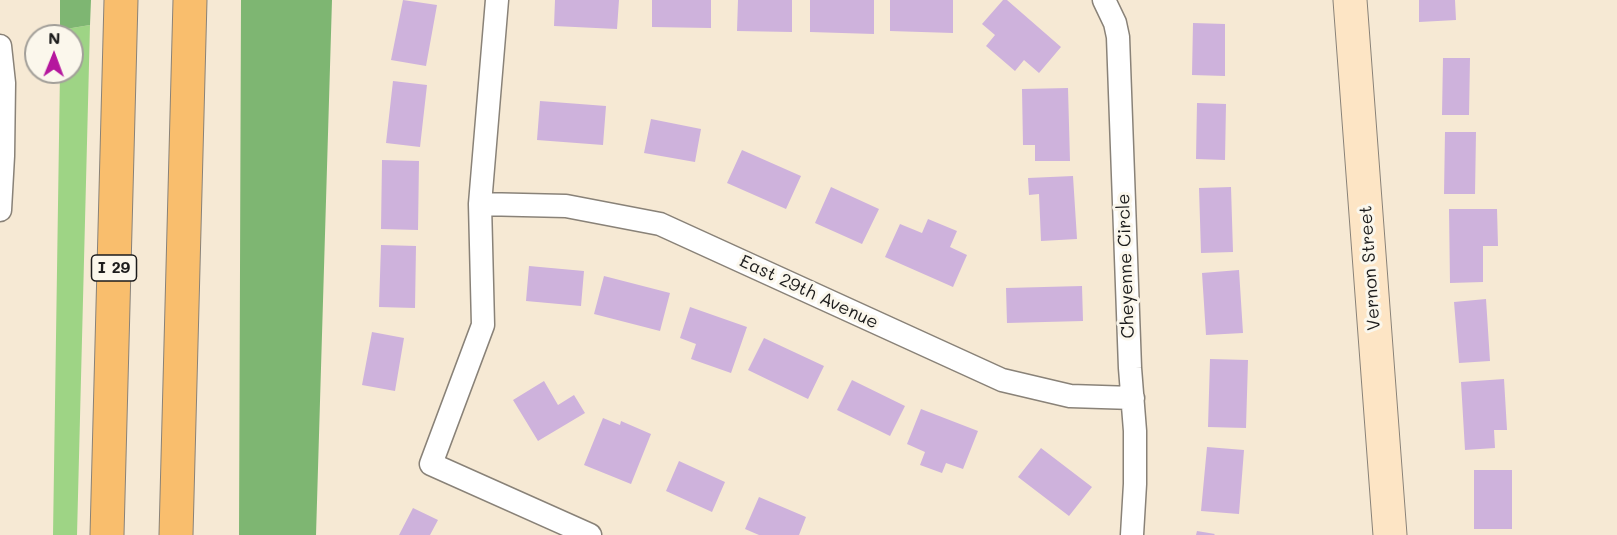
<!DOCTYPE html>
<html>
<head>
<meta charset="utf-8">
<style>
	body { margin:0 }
	#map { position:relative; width:1617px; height:535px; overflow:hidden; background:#f6e9d4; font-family:Mali,sans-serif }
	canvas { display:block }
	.north { position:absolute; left:24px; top:24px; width:60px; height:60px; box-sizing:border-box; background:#fbf7ec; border:2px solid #a29f99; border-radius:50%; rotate:1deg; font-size:16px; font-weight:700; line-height:24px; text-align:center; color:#1c1c1c }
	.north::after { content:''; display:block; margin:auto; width:21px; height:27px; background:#b5179e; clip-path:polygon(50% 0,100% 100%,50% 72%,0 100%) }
</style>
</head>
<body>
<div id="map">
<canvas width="1617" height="535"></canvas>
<div class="north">N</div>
</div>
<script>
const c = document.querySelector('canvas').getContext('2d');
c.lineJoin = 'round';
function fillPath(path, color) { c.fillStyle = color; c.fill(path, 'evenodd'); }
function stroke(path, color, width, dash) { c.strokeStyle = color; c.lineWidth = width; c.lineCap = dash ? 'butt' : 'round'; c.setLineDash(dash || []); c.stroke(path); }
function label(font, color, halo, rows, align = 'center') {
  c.font = font + ' Mali,sans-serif'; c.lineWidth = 6; c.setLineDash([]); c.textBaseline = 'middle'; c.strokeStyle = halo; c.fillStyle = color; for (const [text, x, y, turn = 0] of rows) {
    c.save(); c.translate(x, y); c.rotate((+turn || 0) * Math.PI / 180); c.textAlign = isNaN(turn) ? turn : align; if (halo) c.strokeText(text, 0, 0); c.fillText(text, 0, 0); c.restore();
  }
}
fillPath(new Path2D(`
	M90,25L77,535H53L60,72H72V36H60V30Z`), '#9ed485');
fillPath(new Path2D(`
	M60,0H91L90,25L60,30Z
	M241,0H332L316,535H239Z`), '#7eb672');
fillPath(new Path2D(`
	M403,0L437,5L426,66L391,60Z
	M555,0H619L617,29L554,26Z
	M652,0H711V28L652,27Z
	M738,0H792V32L737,31Z
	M810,0H874V34L810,32Z
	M890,0H953V33L890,31Z
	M1003,0H1007L1061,47L1039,73L1024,60L1015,71L986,46L995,35L982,24Z
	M1419,0H1455L1456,20L1419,22Z
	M1193,23L1225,24V76L1192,75Z
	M1443,58H1470L1469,115H1442Z
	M393,81L427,85L420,147L386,143Z
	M1068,88L1070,161H1035V145H1023L1022,89Z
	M540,101L606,106L603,145L537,140Z
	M1197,103L1226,104L1225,160L1196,159Z
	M651,119L701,129L695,162L644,153Z
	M1445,132H1476L1475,194H1444Z
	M742,150L801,176L786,209L727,183Z
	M382,160L419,161L418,230L381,229Z
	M1073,176L1077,239L1041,241L1039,194L1029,195L1028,178Z
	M831,187L879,209L862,244L815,223Z
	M1231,187L1233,252L1201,253L1199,188Z
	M1449,209H1497L1498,246H1483V282L1450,283Z
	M928,219L957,231L950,247L967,255L953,287L885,257L900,224L922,233Z
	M381,245L416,246L415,308L379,307Z
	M529,266L584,271L581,306L526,301Z
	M1239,270L1243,333L1206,335L1202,273Z
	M604,276L670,293L660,331L594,314Z
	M1082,286L1083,321L1007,323L1006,288Z
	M1486,299L1490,361L1459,363L1454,302Z
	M690,307L747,327L731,373L691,359L696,344L680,338Z
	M372,332L404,338L395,391L362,385Z
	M764,338L824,366L808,399L748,370Z
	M1210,359L1248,360L1246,428L1208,427Z
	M1504,379L1507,430H1494L1495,448L1465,450L1461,382Z
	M852,380L905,406L890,436L837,410Z
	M544,381L558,405L574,395L585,413L538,441L513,400Z
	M921,409L978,431L963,469L946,463L942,473L920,465L925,452L907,444Z
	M603,418L620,425L621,421L651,434L631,484L584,465Z
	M1207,447L1244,450L1239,514L1201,511Z
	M1041,448L1092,487L1069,516L1018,477Z
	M679,461L725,482L712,512L666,491Z
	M1474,470H1512V529H1474Z
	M759,497L806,517L799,535H759L745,529Z
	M413,508L438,520L430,535H399Z
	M1197,531L1215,534L1214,535H1196Z`), '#ceb2dc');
const minor = new Path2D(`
	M497,0L480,204L483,325L431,464L590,535
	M1104,0L1115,23L1118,37L1130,368L1135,431V484L1132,535
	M0,46L4,83L3,156L0,210
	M480,204L566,206L660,224L1002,380L1070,396L1133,398`);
const secondary = new Path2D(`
	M1350,0L1390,535`);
const motorway = new Path2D(`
	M107,535L121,0
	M176,535L190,0`);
stroke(minor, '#898278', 25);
stroke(secondary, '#898278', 35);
stroke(motorway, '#898278', 35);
stroke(minor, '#fff', 22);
stroke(secondary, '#fde5c5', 33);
stroke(motorway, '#f9be6d', 33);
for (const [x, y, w] of [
	[114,268,45]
]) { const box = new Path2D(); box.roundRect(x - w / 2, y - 13, w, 26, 4.5); c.fillStyle = '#fbf7ec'; c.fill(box); stroke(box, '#1c1c1c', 1.5); }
label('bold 16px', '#1c1c1c', null, [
	["I 29",114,268]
]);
label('18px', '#1c1c1c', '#fbf7ec', [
	["Cheyenne Circle",1126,266,-92],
	["Vernon Street",1370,268,-94],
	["East 29th Avenue",809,292,25]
]);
</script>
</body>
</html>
